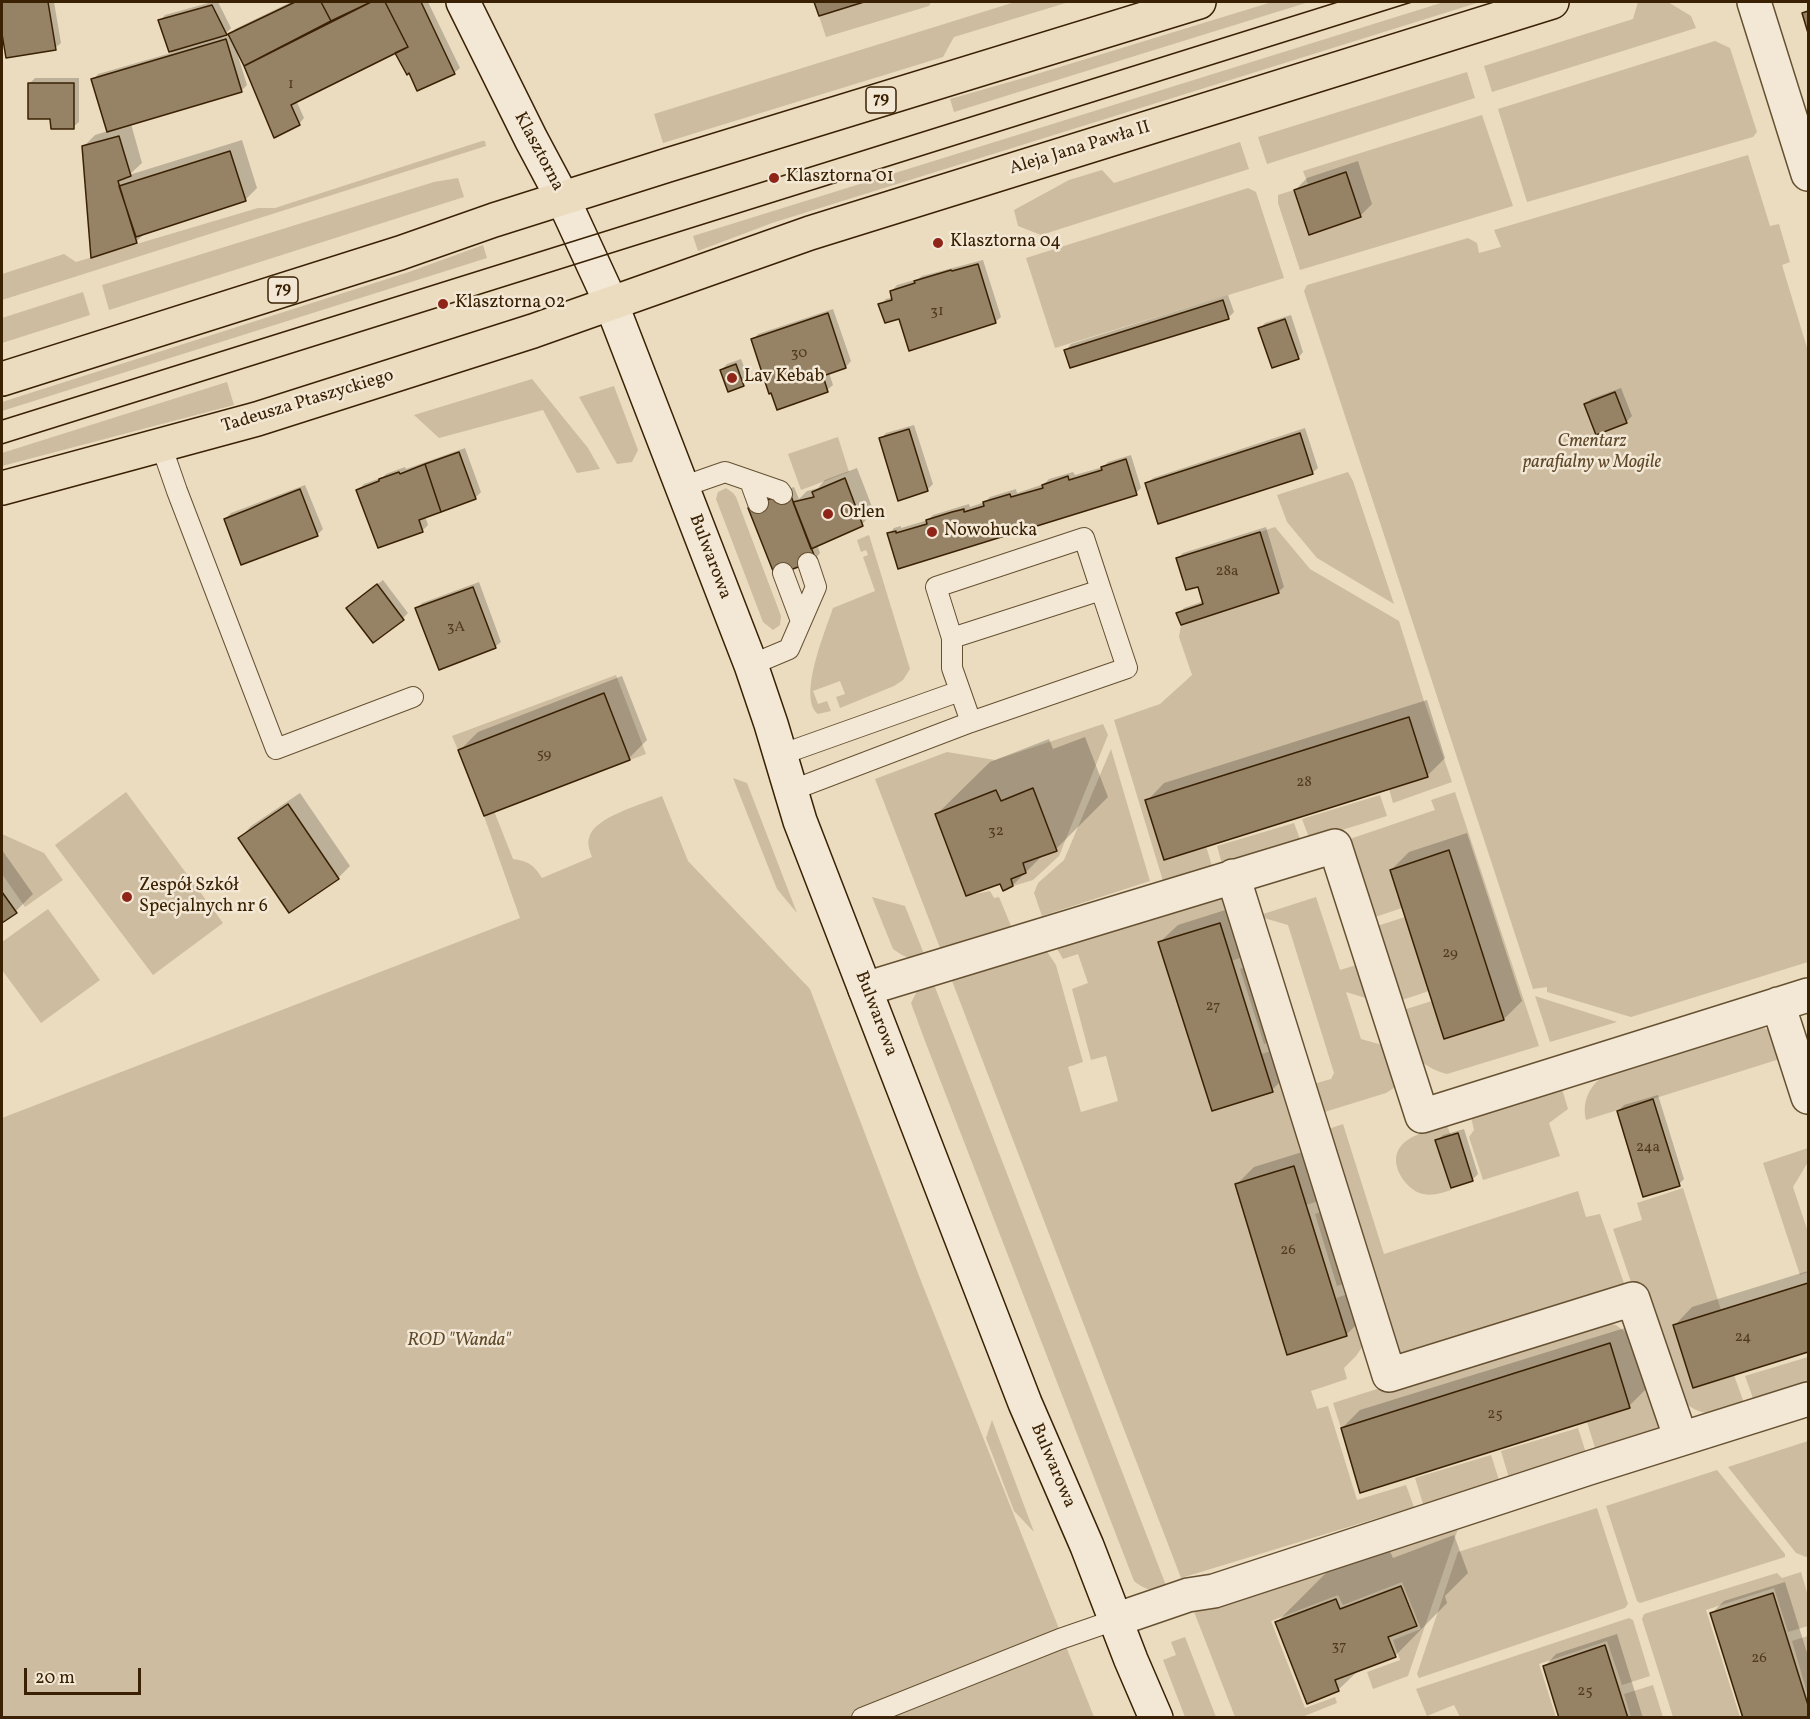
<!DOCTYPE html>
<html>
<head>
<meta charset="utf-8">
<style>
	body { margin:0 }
	#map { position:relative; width:1810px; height:1719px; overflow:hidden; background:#ebdcbf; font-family:Vollkorn,serif }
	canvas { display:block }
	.frame { position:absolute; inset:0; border:3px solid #3a2103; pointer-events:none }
	.scale { position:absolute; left:24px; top:1668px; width:117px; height:27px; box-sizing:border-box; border:3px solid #3a2103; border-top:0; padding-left:8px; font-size:18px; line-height:21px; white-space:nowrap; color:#3a2103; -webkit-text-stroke:4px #f2e8d5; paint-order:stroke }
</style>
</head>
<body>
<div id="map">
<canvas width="1810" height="1719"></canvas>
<div class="frame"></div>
<div class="scale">20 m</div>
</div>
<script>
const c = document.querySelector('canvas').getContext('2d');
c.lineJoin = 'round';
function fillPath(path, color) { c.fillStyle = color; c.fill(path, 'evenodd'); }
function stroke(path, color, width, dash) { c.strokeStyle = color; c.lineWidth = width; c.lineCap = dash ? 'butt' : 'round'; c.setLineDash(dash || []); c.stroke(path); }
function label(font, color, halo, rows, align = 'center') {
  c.font = font + ' Vollkorn,serif'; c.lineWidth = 5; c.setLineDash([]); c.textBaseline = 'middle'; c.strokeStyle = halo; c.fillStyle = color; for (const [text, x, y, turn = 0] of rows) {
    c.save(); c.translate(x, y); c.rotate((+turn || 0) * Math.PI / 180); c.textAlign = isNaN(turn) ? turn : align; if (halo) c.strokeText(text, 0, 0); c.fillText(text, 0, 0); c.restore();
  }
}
fillPath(new Path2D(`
	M864,2H931L929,6L826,37L819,16Z
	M1015,2H1069L954,37L943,57L663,143L654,114Z
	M1272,2H1309L954,112L950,99L1027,77Z
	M1444,2H1480L772,223L698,251L693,236Z
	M1638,2H1668L1691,16L1696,28L1492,92L1484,66L1633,19Z
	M1715,41L1730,48L1757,132L1753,137L1527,202L1498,109Z
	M1467,72L1475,98L1267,164L1258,137Z
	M1482,115L1513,206L1300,270L1278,203V195L1294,190L1309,235L1361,217L1346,172L1308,184L1303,171Z
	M482,141H485L486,146L2,300V274L64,254L76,262L258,208H275Z
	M1240,142L1249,169L1041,235L1018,226L1014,210L1069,180L1102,170L1114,183Z
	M1748,155L1770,226L1779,224L1790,262L1782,265L1808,351V962L1631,1017L1547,992V987L1533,989L1304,291L1307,285L1468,238L1477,243L1479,253L1501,247L1494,230Z
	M458,178L464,197L109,310L102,285L434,182Z
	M1248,188L1256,192L1284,278L1055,348L1026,258Z
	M483,245L487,258L2,411V402L409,272Z
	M83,292L90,315L2,343V318Z
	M532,379L588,448L600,469L577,473L543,410L439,438L414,415Z
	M227,382L234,405L2,466V453Z
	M614,386L638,450L632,462L617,464L579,397Z
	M838,437L849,472L801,490L788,454Z
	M1348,472L1353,481L1394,604L1317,558L1287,522L1277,495Z
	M726,488L733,493L736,497L781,616L780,625L773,630L763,622L716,499L718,492Z
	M1275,527L1310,569L1399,621L1424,701L1452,782L1393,803L1389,789L1428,777L1408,717L1145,800L1164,859L1206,846L1212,866L1163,881L1114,720L1160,704L1192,675L1179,637L1181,625L1279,593L1260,532Z
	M869,535L910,669L903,680L894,686L840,708L836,697L845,694L840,681L813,691L818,704L827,701L831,711L818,714C797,698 826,629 833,608L875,591L863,557L868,555L866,550L861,552L857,540Z
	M616,675L646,754L630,760L604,693L458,750L452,736Z
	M1103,724L1108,735L1059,856L1033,880L1013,886L1011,879L1026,873L1023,863L1057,850L1033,788L1001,801L996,790L936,814L966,896L990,891L994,898L999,897L1011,926L940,948L875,779L947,752L995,760Z
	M1111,749L1150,881L1042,916L1034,893L1038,883L1064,860Z
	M733,778L747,783L797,913L777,889Z
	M126,792L223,923L153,975L55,845Z
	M1455,792L1539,1046L1447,1074C1435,1071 1421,1064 1414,1053C1409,1044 1404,1022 1400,1011L1432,1001L1445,1039L1504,1019L1450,851L1390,870L1402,908L1372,918L1347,840L1435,810L1431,800Z
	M1380,795L1387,816L1310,840L1302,819Z
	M662,796L688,861L810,989L921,1281L1094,1717L2,1718V1118L520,918L484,816L494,811L513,859C528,861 534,865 542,878L592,857C590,852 587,844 589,838C593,817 644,804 662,796Z
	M1294,823L1300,839L1222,864L1217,846Z
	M2,834L44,853L63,880L25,907L2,874Z
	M1215,892L1229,900L1249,955L1231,961L1261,1054L1278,1049L1325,1199L1306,1205L1294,1166L1235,1185L1287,1355L1347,1336L1336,1298L1354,1292L1364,1344L1356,1356L1344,1368L1347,1379L1311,1391L1317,1409L1328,1406L1357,1500L1406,1485L1414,1507L1181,1578L949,973L1042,944L1056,965L1083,1062L1068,1067L1081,1112L1118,1101L1106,1056L1091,1060L1072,989L1088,983L1078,954L1063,959L1052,940Z
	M872,897L905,906L924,954L909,958L902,955L893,949Z
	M1316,897L1340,970L1366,962L1379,1002L1346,992L1361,1039L1393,1048L1403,1082L1386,1093L1318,1114L1310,1085L1331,1079L1334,1073L1288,925L1257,916Z
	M48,909L100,980L41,1023L2,970V942Z
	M1405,917L1429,991L1399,1001L1374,927Z
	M1252,965L1275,1040L1264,1044L1240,969Z
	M933,982L1167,1588C1153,1591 1146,1591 1134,1581L925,1041L911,1003L918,989Z
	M1535,996L1617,1022L1550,1042Z
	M1763,1028L1772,1031L1786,1057L1586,1120C1582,1104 1588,1088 1601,1078L1755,1029Z
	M1562,1089L1568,1109L1549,1123L1560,1156L1483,1180L1469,1137L1474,1130L1471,1117Z
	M1343,1124L1384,1254L1578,1191L1586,1217L1600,1214L1626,1289L1409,1357L1400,1354L1392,1348L1323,1131Z
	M1447,1125L1451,1136L1435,1141L1451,1190C1442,1193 1433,1196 1423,1194C1405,1190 1387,1162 1401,1146C1411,1134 1432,1130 1447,1125Z
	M1808,1148V1162L1793,1187L1808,1232V1272L1800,1275L1763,1163Z
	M1683,1188L1721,1310L1673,1325L1693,1388L1734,1375L1744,1403C1718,1412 1708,1421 1684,1402L1633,1288L1613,1229L1642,1220L1637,1203Z
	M1328,1209L1350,1282L1337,1286L1315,1214Z
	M1594,1320L1616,1325L1632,1337L1661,1420L1658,1428L1652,1433L1596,1451L1587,1422L1630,1408L1610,1344L1341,1428L1333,1403Z
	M1808,1357V1384L1754,1401L1745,1376Z
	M992,1420L1034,1532L1014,1511L986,1438Z
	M1578,1428L1586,1453L1509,1478L1501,1451Z
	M1808,1441V1556L1806,1557L1796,1553L1728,1467Z
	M1491,1455L1499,1480L1423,1504L1415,1478Z
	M1717,1470L1785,1554V1557L1640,1603L1637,1601L1606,1506Z
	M1597,1508L1628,1604L1625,1608L1419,1678L1417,1674L1458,1552Z
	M1461,1520L1408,1676L1373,1689L1367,1672L1400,1660L1393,1640L1421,1629L1402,1582L1343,1605L1338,1595L1271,1621L1305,1708L1335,1697L1337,1703L1302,1717H1235L1191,1604Z
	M1801,1572L1808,1596V1626L1788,1632L1774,1588L1706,1610L1740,1717H1673L1642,1619L1644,1614L1777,1573L1782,1578Z
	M1629,1618L1633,1620L1650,1676L1622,1685L1607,1641L1539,1664L1556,1717H1460L1454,1705L1427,1716L1416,1689Z
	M1808,1636V1696L1792,1641Z
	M1185,1637L1216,1717H1185L1163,1660L1176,1655L1171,1642Z
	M1653,1685L1663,1717H1631L1624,1694Z`), '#cdbc9f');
fillPath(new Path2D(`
	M2,2H54L61,43L55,48L7,57L2,26Z
	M212,2H218L231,28L222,38L230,35L235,29L291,2H428L460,68L454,73L414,78L396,51L296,100L304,118L299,124L275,136L245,65L239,52L237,53L247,85L241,91L131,124L142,163L129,175L242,140L257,188L245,200L146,232L137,241L92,256L83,147L95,135L108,131L93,80L98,74L171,53L160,21L165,15Z
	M816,2H859L820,14Z
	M35,78H79V122L73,127L52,118L29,84Z
	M1358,161L1372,204L1360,216L1295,190L1307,178Z
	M983,260L1001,317L995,322L900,317L880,305L886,299L893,297L892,291L897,285L918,279L922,276Z
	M1228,295L1234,312L1228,318L1066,350L1071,344Z
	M833,309L851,361L846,367L829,373L833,385L827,390L753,340L758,334Z
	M1291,315L1303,352L1298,358L1260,329L1265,323Z
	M741,359L749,379L743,385L721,370L727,364Z
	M1621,388L1632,416L1626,422L1586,404L1591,399Z
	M914,425L933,484L927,490L881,439L886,433Z
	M1305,428L1318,468L1312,473L1147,483L1153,478Z
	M465,448L481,492L475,498L425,516L428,525L422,531L358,490L364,484L383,477L386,474L405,467L406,469Z
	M1131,455L1141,488L1136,493L899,567L889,534L894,528L901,526V528L928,520L933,515L959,507L969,504L970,507L985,502L990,497L1016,489L1017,493L1044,484L1049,479L1073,472L1075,475L1103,467L1108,462Z
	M857,468L874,512L862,524L817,544L820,553L815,559L755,502L794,487L799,499L807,491L818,488L825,480Z
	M305,485L323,529L317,535L225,519L231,513Z
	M1266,527L1284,587L1278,592L1178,614L1184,608L1204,601L1199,585L1178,558L1183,553Z
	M383,580L408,613L403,618L354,603Z
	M479,582L501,642L495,647L416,609L422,603Z
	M622,676L647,740L629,758L460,750L478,732Z
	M1427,700L1445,758L1427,776L1147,801L1164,783Z
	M1085,737L1108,797L1056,849L1044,854L1013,885L937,814L990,762L1049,739L1053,749Z
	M300,793L350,866L338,878L290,911L240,838L251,826Z
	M1467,833L1522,1001L1504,1019L1445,1037L1391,870L1409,852Z
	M2,850L33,894L16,911L2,922Z
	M1238,906L1290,1072L1272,1090L1160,942L1178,925Z
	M1658,1095L1684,1179L1679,1184L1618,1111L1624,1105Z
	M1464,1129L1478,1174L1472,1180L1437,1141L1443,1135Z
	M1312,1149L1365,1316L1347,1334L1288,1353L1236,1185L1254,1167Z
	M1808,1271V1350L1694,1387L1675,1325L1692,1307Z
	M1628,1327L1647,1388L1629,1406L1342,1428L1360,1410Z
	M1454,1535L1468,1573L1445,1596L1447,1603L1395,1656L1359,1670L1338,1690L1277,1622L1329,1570L1388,1547L1393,1558Z
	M1785,1582L1808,1656V1718H1745L1712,1613L1724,1601Z
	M1617,1634L1643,1718H1561L1545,1666L1556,1654Z`), '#0003');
const building = new Path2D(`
	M2,2H48L56,50L6,58L2,34Z
	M295,2H321L331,21L244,66L228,34Z
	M321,2H371L331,21Z
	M371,2H385L408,47L291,105L300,125L274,138L244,66Z
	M385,2H421L455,74L417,91L409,73L407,75L395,53L408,47Z
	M814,2H864L819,16Z
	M212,5L227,35L169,52L158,20Z
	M1808,11V33L1802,13Z
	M226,39L242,92L107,132L91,79Z
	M28,83H74V129H51L50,119H28Z
	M119,136L131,176L118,181L137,243L91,258L82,146Z
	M230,151L246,201L136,237L119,186Z
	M1346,172L1361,217L1309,235L1294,190Z
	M978,264L996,323L909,351L899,319L885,323L878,304L892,300L890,291L915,283L914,281L951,270L952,271Z
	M1223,300L1229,319L1070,368L1064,350Z
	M828,313L846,368L823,376L828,392L777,410L771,393L769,394L751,339Z
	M1285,319L1299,359L1272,368L1258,328Z
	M736,364L744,386L728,392L720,370Z
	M1615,392L1627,423L1596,435L1584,404Z
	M909,429L928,491L898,501L879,438Z
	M1300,433L1313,474L1158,524L1145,483Z
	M459,452L476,499L441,512L425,464Z
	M1126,459L1137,495L898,569L887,533L896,531V533L927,524L926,520L952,512L964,509V512L984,506L983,502L1010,494L1011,497L1043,488L1042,485L1068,476L1069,480L1102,470L1101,467Z
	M425,464L441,512L419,520L423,532L378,548L356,490L379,481V479L399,472L400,474Z
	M845,478L863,526L811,549L793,502L814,497L812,492Z
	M300,489L318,536L241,565L224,519Z
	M789,491L816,560L775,576L748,508Z
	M1260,532L1279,593L1181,625L1176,613L1203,604L1198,587L1186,590L1176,558Z
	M377,584L404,620L373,643L346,608Z
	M473,587L496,648L439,670L415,608Z
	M604,693L630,760L484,816L458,750Z
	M1409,717L1428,777L1164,860L1145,800Z
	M1033,788L1057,851L1023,863L1026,873L1011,879L1013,886L1003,891L1000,884L966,896L935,814L996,790L1001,801Z
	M288,804L339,879L289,913L238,838Z
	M1449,850L1504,1020L1444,1039L1390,870Z
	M2,892L17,913L2,923Z
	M1220,923L1273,1092L1212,1111L1158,942Z
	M1653,1099L1680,1186L1643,1197L1617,1111Z
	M1458,1133L1473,1181L1451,1188L1435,1140Z
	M1294,1166L1347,1336L1287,1355L1235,1184Z
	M1808,1283V1352L1693,1388L1673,1325Z
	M1610,1343L1630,1408L1360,1493L1341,1428Z
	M1401,1586L1417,1626L1388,1637L1396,1657L1335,1680L1339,1691L1307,1704L1275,1622L1336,1599L1340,1609Z
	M1773,1593L1808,1705V1718H1743L1710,1613Z
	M1605,1645L1628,1718H1559L1543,1666Z`);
fillPath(building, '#968265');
stroke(building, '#3a2103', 1.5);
const lane = new Path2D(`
	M161,445L177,491L276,749L413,697
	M750,481L758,503
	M682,487L725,472L780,491L782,494
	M783,573L801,621
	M952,638L936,587L1084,538L1101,590
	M751,665L789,649L816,587L808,563
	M780,755L960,691
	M790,791L971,722L1127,668L1101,590L952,638V668L971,722
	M862,1718L1060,1639L1115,1620`);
const street = new Path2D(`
	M1754,2L1808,174
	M1233,876L1389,1375L1633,1299L1681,1439
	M865,989L1335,846L1422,1116L1808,995
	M1778,1004L1808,1097
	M1115,1620L1188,1595L1214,1591L1589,1468L1808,1399`);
const secondary = new Path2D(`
	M463,2L531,139L563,199L611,303L751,665L771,724L800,821L1025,1403L1087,1546L1131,1660L1156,1718`);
const primary = new Path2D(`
	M2,379L400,253L494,220L668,165L1199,2
	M2,488L257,419L533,331L810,233L1552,2`);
stroke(lane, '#665032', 22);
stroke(street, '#665032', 36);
stroke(secondary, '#3a2103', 36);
stroke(primary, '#3a2103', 36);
stroke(lane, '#f2e8d5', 20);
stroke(street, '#f2e8d5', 33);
stroke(secondary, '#f2e8d5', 33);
stroke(primary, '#ebdcbf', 33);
stroke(new Path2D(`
	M2,420L1338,2
	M2,444L1412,2`), '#3a2103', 1.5);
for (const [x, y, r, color] of [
	[774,178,6,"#8f2418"],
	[938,243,6,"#8f2418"],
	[443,304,6,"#8f2418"],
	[732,378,6,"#8f2418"],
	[828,514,6,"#8f2418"],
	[932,532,6,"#8f2418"],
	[127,897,6,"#8f2418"]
]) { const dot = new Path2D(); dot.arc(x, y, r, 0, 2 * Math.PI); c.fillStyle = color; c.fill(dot); stroke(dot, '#f2e8d5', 2); }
label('15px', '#51391c', null, [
	["1",291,85],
	["31",937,312],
	["30",799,354],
	["28a",1227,572],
	["3A",456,628],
	["59",544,755],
	["28",1304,783],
	["32",996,832],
	["29",1450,954],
	["27",1213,1007],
	["24a",1648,1148],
	["26",1288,1251],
	["24",1743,1338],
	["25",1495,1415],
	["37",1339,1647],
	["26",1759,1659],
	["25",1585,1692]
]);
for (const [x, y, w] of [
	[881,100,30],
	[283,290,30]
]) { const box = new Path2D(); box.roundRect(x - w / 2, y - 13, w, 26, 4.5); c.fillStyle = '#f2e8d5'; c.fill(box); stroke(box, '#3a2103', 1.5); }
label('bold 16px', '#3a2103', null, [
	["79",881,100],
	["79",283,290]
]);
label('18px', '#3a2103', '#f2e8d5', [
	["Aleja Jana Pawła II",1080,149,-17],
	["Klasztorna",538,152,62],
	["Tadeusza Ptaszyckiego",308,402,-17],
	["Bulwarowa",709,557,69],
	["Bulwarowa",875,1014,69],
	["Bulwarowa",1052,1466,67]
]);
label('18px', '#3a2103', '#f2e8d5', [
	["Klasztorna 01",786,178],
	["Klasztorna 04",950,243],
	["Klasztorna 02",455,304],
	["Lav Kebab",744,378],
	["Orlen",840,514],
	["Nowohucka",944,532],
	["Zespół Szkół",139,887],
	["Specjalnych nr 6",139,908]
], 'left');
label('italic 18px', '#5f482a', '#f2e8d5', [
	["Cmentarz",1592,443],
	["parafialny w Mogile",1592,464],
	["ROD \"Wanda\"",459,1342]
]);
</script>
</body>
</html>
